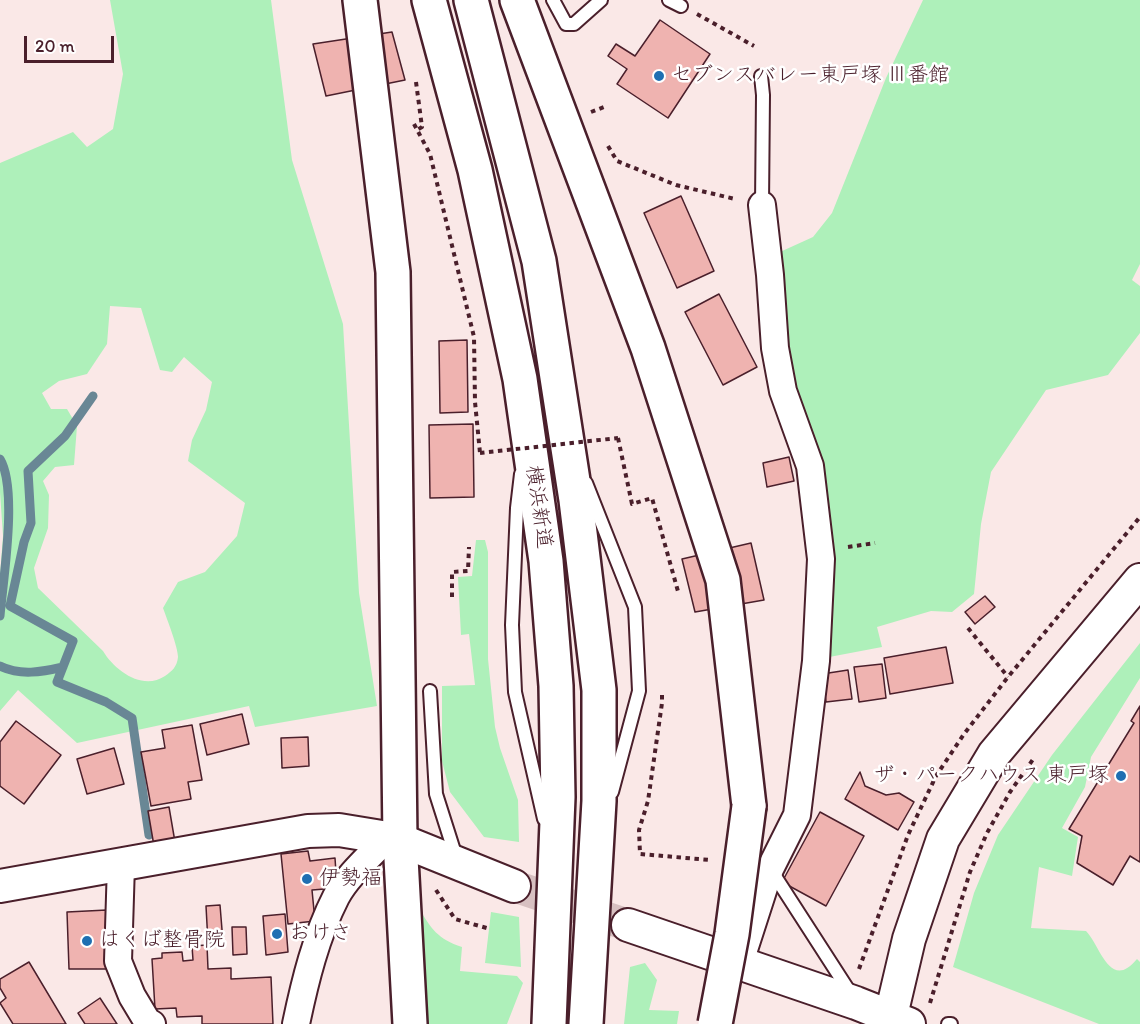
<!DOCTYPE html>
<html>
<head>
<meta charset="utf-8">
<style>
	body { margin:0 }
	#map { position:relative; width:1140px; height:1024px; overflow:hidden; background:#fae8e7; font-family:Itim,sans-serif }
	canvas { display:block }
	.scale { position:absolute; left:24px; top:36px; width:90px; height:27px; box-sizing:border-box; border:3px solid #4a1f2b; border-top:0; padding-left:8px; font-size:18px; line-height:21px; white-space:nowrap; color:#4a1f2b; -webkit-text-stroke:4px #fff; paint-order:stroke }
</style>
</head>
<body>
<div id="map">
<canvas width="1140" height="1024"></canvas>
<div class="scale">20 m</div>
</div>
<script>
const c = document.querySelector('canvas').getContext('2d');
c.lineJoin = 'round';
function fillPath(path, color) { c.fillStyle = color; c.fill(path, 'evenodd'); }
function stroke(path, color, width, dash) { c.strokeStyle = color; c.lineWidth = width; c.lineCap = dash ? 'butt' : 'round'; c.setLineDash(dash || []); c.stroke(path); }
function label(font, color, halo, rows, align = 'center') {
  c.font = font + ' Itim,"Klee One",sans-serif'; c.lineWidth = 5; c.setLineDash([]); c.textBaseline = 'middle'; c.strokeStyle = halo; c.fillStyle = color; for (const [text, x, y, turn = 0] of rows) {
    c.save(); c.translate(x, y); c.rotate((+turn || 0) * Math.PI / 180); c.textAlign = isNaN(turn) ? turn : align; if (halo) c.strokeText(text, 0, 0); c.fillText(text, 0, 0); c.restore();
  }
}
fillPath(new Path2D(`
	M110,0H271L292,160L343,324L359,593L377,706L255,727L249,706L77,743L18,690L0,711V575L3,536L0,492V163L73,132L87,147L113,129L123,74ZM110,306L141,308L160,370L172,372L184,357L212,382L206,410L192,440L188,461L245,503L237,536L205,572L178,582L163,608C167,619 178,647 178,657C177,667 172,671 165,676C143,691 115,671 103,651L38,588L34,568L48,528L49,495L43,481L55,467L74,465L77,426L67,409H51L42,393L59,381L87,374L107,344Z
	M923,0H1140V264L1132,280L1140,286V333L1108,375L1046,390L991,472L981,524L974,594L952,612L931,611L877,627L882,647L824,658L826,516L815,443L792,395L780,252L813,237L832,213L886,78Z
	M476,540H485L488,552V659L495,727L500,748L518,800L519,842L484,837L450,792L442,761V686L475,685L469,634L461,635L458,577L472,576Z
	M1140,643V678L1091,757L1085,787L1062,828L1078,837L1072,876L1039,867L1031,928L1086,931C1100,945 1110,992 1137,959L1140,962V1024H1099L953,967L974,893L998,835L1052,755Z
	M419,908C431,929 438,939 462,947L460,971L517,976L523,983L507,1024H421Z
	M491,912L519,917L521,967L485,963Z
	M645,963L657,980L649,1010L679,1011L677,1024H624L630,967Z`), '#aef0ba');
stroke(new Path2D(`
	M93,396L65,436L28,471L31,523L24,542L10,606L73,641L57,682L106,702L132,718L149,835
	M0,459C18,489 3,580 0,616
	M0,666C20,676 42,672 63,667`), '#698795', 9);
const building = new Path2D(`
	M660,20L710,54L668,118L617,84L627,69L608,56L616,44L635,56Z
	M392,32L405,80L326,96L313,44Z
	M681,196L714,271L677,288L644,213Z
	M719,294L757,367L723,385L685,312Z
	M467,340L468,412L440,413L439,341Z
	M473,424L474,497L430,498L429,425Z
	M789,457L794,481L767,487L763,463Z
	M751,543L764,600L695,612L682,559Z
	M985,596L995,607L975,624L965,612Z
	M946,647L953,683L890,694L884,658Z
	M882,664L886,698L859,702L854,667Z
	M848,670L852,699L826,702L822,674Z
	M1140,706V862L1130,856L1113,885L1077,863L1082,836L1069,829L1134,723L1131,721Z
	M242,714L249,744L207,755L200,724Z
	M16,721L61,755L24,804L0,786V742Z
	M192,725L202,780L188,782L191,799L151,806L141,752L165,748L162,730Z
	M308,737L309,766L282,768L281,738Z
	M114,748L124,784L87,794L77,759Z
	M860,772L865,786L886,795L899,793L914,802L898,830L845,799Z
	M169,807L175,842L154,846L148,811Z
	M820,812L864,836L826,906L782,882Z
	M308,851L310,861L335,858L337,888L312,890L315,921L288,924L281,854Z
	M220,905L223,942L208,943L206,906Z
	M107,910L108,969H69L67,912Z
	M285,914L288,952L266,955L263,916Z
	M232,927H246L247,954L233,955Z
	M207,945L208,969L231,968V979L271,977L273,1024H202V1016L177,1017L176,1008L155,1009L152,959L162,958V953L182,952L183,961L193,960L192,946Z
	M29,962L66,1024H13L0,1003L6,998L0,988V979Z
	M100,998L117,1024H85L78,1013Z`);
fillPath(building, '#efb3b0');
stroke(building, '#4a1f2b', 1.5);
stroke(new Path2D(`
	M514,886L628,925`), '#d7c0c1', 32, [32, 16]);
const service = new Path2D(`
	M553,0L566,24H574L601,0
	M669,0L681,6
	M761,76L763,95L762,205
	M521,474L517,508L512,625L515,692L544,819
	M586,483L635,607L639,691L612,792
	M430,691L436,794L456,857
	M771,870L851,994
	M948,1024H951`);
const minor = new Path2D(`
	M121,864L118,961L132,996L147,1021L152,1024
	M740,962L770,869L797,815L816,661L821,559L810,466L783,391L775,348L770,275L762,205
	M296,1024C305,981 316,936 336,897C347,876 371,855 387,838`);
const tertiary = new Path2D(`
	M0,886L308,831L339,830L400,840L514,886
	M628,925L856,1003L909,1024
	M889,1024L909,939L943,839L994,754L1140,580`);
const trunk = new Path2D(`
	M360,0L393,272L400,840L410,1024
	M429,0L475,170L520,379L546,561L556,686L558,797L549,1024
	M471,0L539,261L576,500L599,690V801L586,1024
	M517,0L648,348L723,580L749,806`);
stroke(service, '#4a1f2b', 16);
stroke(minor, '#4a1f2b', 30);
stroke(tertiary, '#4a1f2b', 36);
stroke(trunk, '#4a1f2b', 38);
stroke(new Path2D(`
	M697,14L754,46
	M416,82L422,127L417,130
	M591,112L604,107
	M414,124L430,154L474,337L475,402L480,453
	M608,146L617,161L676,185L735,199
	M618,438L632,504L652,498L679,595
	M848,547L875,543
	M452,597V572L468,571L469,547
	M968,628L1008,677
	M662,695V703L648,801L639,830L640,854L710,860
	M436,890L455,919L490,929
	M859,969L908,835L936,776L964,734L1008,677L1140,517
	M930,1003L970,872L987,833L1010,792L1034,758`), '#4a1f2b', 4, [4.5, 4.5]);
stroke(service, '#fff', 12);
stroke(minor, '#fff', 26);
stroke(tertiary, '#fff', 32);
stroke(trunk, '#fff', 33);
const trunkBridge = new Path2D(`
	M715,1024L732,934L749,806`);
stroke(trunkBridge, '#4a1f2b', 38, []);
stroke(new Path2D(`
	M480,453L618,438`), '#4a1f2b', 4, [4.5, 4.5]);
stroke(trunkBridge, '#fff', 33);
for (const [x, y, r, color] of [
	[659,76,6,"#1f6fb2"],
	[1121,776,6,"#1f6fb2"],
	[307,879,6,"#1f6fb2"],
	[277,934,6,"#1f6fb2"],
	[87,941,6,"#1f6fb2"]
]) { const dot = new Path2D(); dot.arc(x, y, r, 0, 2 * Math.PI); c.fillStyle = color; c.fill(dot); stroke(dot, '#fff', 2); }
label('21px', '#4a1f2b', '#fff', [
	["セブンスバレー東戸塚 Ⅲ番館",671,76],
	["ザ・パークハウス 東戸塚",1109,776,"right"],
	["伊勢福",319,879],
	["おけさ",289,934],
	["はくば整骨院",99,941]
], 'left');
label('21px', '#4a1f2b', '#fff', [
	["横浜新道",538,507,82]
]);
</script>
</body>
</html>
